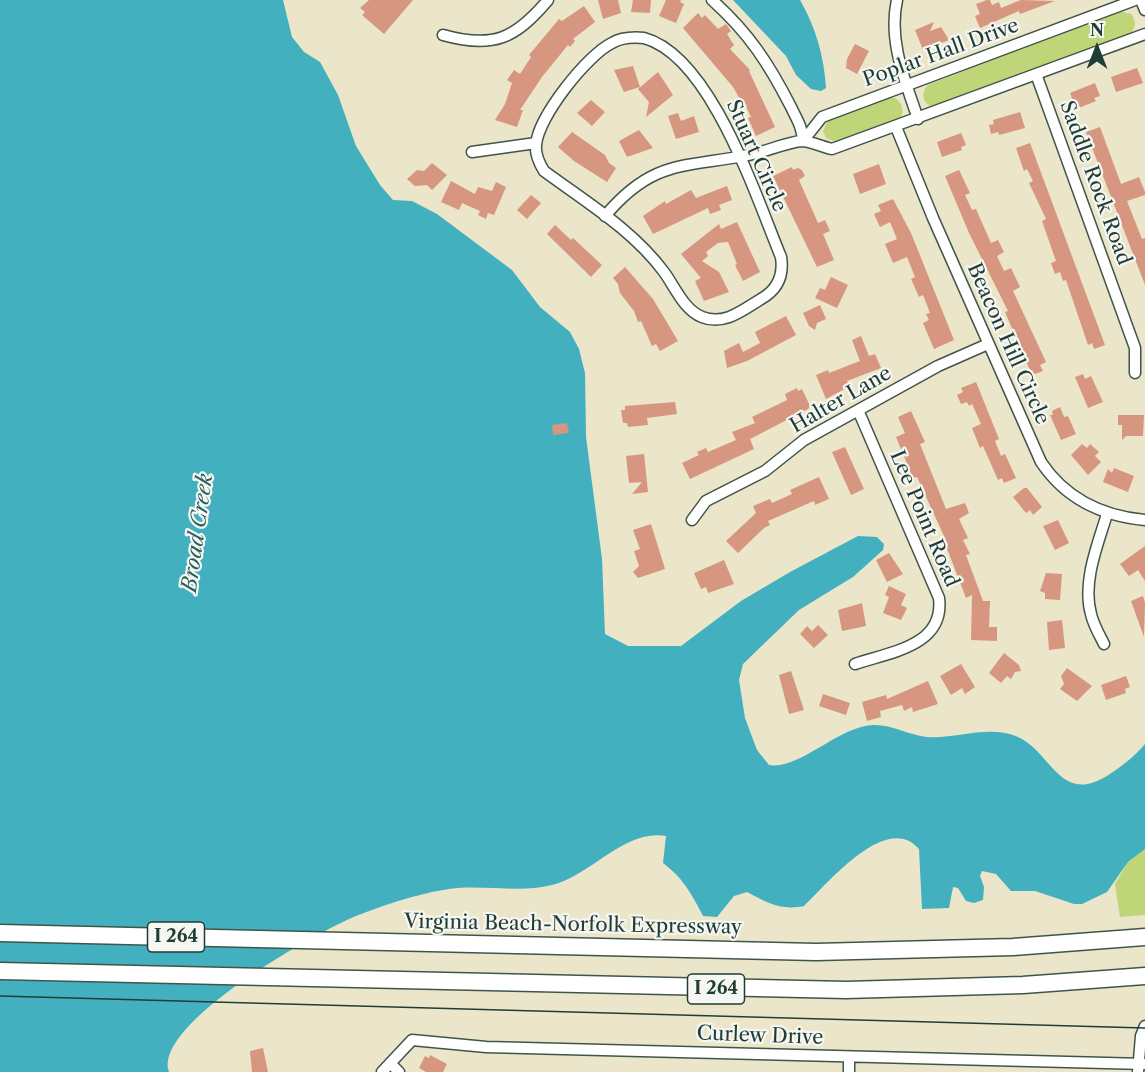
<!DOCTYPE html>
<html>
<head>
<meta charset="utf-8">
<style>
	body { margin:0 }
	#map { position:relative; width:1145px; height:1072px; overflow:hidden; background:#ebe5c9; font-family:"Libre Caslon Text",serif }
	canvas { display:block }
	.north { position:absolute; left:1067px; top:18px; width:60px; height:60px; -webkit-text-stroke:4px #f6f6f2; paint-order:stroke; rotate:0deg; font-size:16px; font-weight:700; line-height:24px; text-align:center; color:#1f3d34 }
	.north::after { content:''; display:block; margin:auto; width:21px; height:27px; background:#1f3d34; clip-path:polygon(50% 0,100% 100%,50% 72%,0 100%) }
</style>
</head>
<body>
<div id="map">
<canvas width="1145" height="1072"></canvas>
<div class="north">N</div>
</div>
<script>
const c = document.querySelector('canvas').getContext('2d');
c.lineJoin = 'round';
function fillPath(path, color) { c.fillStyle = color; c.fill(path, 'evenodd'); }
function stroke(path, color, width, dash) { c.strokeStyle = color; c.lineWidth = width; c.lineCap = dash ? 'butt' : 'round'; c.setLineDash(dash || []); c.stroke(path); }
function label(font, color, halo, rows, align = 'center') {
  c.font = font + ' "Libre Caslon Text",serif'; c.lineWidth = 4.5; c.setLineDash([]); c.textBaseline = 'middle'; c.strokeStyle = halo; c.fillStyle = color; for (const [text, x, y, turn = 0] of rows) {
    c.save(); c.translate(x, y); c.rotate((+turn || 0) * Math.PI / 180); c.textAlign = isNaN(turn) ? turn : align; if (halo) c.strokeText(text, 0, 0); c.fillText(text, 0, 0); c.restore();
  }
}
fillPath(new Path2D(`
	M1119,11L1131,14C1137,21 1136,30 1128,35L936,108C924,106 919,94 928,85Z
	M887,98H895C903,104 905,112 899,120L837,143L826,138L823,131L828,120Z
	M1145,849V915L1120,917L1115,884L1128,862Z`), '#c0d578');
fillPath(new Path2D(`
	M0,0H283L292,37L304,52L320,62L338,95L356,146L380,185L393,200L412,201L437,214L512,270L540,307L570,332L579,349L585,373L586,437L602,559L605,634L628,646H681L741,601L790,572L858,536L877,537L884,544L883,550L853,577L799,610L743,664L739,680L745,718L757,750L769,765C800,770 837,727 873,725C890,724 909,735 927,737C955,739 986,726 1013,735C1052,748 1057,806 1107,776C1121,767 1134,757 1145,744V849L1128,862L1107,892L1082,904H1074L1035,891H1011L996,874L982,871L980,876L984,887L983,900L974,903L966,901L958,888L953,887L949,908L922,909L919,849C887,811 827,884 804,906C781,911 766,902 747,892L734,896L717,917L703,916C692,894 682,877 663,863L666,836C624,829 592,875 552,885C517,894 479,883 443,890C414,895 384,905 356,916C317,932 152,1024 169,1072H0Z
	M733,0H800C816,28 824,56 826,88L821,91L811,89L796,75L786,56Z`), '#42b0be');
fillPath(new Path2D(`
	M369,0H413L384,34L362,15L365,12L360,8Z
	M598,0H618L621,13L603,19Z
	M633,0H651L650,13L631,12Z
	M666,0H681L680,2L684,4L676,23L659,16Z
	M987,0H990L992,5L999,2L1001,8L1021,0L1055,1L1020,14L1019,11L980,28L975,16L980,14L976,4Z
	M584,6L595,22L573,39L575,41L570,47L568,45L542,77L520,110H523L517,127L495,120L505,104L512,83L507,80L514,70L520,74L531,57L529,55L559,19L562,21Z
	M698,13L702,18L705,15L718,29L726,24L731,31L727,34L734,45L730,49L750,70L749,71L775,127L756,136L748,118L751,117L743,100L741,101L733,87L683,28Z
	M934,22L930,31L941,27L949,40L923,50L915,30Z
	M855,44L869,51L857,74L846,68L847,59Z
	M633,66L640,87L624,92L614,70Z
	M1137,68L1143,83L1116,92L1111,77Z
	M658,72L673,95L646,117L649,102L638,89Z
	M1095,83L1100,96L1094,98L1096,101L1076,109L1070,93Z
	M591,100L605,112L592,126L577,113Z
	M1020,112L1025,128L999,135L998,132L991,134L989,125L994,124L993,120Z
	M678,113L681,121L694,116L699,132L676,139L668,116Z
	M1100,127L1121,184L1139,177L1145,192V195L1127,201L1142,239L1145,238V285L1086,132Z
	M639,130L653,148L627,157L619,141Z
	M572,132L605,155L609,163L616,168L607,182L574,161L558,147Z
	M961,133L966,145L961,147L962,150L942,157L937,142Z
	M1030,143L1105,345L1094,349L1092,343L1088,345L1066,280L1063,281L1060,272L1055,274L1051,263L1056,261L1042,221L1046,219L1029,183L1033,181L1027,169L1024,171L1016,148Z
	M432,163L447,175L432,190L427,185L415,186L407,179L417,170L424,171Z
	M879,164L886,184L860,194L853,174Z
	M792,167L793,170L798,168L802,170L805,176L799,180L818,223L825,220L830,231L823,234L834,260L817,267L773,176Z
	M959,170L970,193L965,195L972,210L976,209L991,243L998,240L1004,252L997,256L1004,271L1011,268L1020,287L1013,291L1046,362L1040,365L1043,371L1032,375L1005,312L1008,311L969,233L945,176Z
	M451,181L475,194L478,187L492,191L496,182L506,187L494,215L488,213L486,219L478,215L480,211L462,203L459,210L441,202Z
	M727,186L732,200L719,205L721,210L710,214L708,208L653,234L643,216L665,201L666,204L691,190L696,198Z
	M531,195L541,203L527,219L517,210Z
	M893,199L911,233L954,340L934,349L923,323L929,320L926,314L930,313L923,295L919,297L911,279L915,277L907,257L893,263L885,244L897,239L890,222L880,227L874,214L881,211L878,205Z
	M737,222L760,272L743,281L735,265L737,264L728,242L718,243L706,252L708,256L702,261L719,272L729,292L704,301L695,281L701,278L681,254L719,224L721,229Z
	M555,225L571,240L573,238L602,265L591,277L547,234Z
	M625,267L653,299L678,341L660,351L656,344L652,346L641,321L638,322L634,311L620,293L618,284L613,278Z
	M831,277L848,285L837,308L815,298L820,288L825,290Z
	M820,305L826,319L817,323L815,330L809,326L803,313Z
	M786,316L796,335L747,361L727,368L724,351L739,343L743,352L760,343L755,332Z
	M861,336L869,356L875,354L881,368L847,381L850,386L826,399L816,375L828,370L829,373L860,361L852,340Z
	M1083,374L1085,379L1091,376L1103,402L1088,408L1075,377Z
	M976,382L999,439L995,441L1001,456L1005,454L1016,478L1004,483L1002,478L998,480L983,446L980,448L972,428L981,424L972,404L969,406L967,402L961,404L957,395L963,392L961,388Z
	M797,388L798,391L802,389L810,406L808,409L750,439L754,449L690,479L682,463L699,455L697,452L706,448L708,452L736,440L732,432L755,423L752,417L787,400L785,394Z
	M675,402L677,414L647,418L648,425L628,427L627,423H623L621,410H625V406Z
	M1060,407L1064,417L1068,416L1076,434L1061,440L1050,415H1053L1052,411Z
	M911,411L925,442L920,444L946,509L965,503L969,513L959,519L968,538L963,540L970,554L966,555L983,601H990L989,627H997V641L971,640L972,595L966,598L946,546L948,545L917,477L913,478L896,437L905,433L898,417Z
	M1118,415H1144L1143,436H1126L1122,440V425H1118Z
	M567,423L569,433L553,435L552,425Z
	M1082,444L1087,448L1090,444L1099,452L1095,456L1101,462L1088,475L1071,455Z
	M845,447L864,489L851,495L832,452Z
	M644,454L648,492L632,494L642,482L629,483L626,456Z
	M1114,468L1134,476L1128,492L1103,482L1108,469L1112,473Z
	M819,477L829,499L815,505L814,501L768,521L770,525L764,528L738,553L726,541L756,513L753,506L770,499L772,503L792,494L790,490Z
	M1024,488H1027L1042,507L1033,515L1030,510L1026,513L1013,497Z
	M1058,520L1069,543L1055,550L1043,526Z
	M651,524L665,569L638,578L633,572L639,566L634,551L640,549L633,530Z
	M1145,546V581L1138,570L1129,576L1120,564Z
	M889,553L903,574L887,582L876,560Z
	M724,560L734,584L708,593L706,587L701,589L694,573Z
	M1046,573L1062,574L1060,600L1045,599V593L1040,591Z
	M889,586L906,594L901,605L907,608L901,620L883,613L889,597L885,595Z
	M1143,596L1145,603L1144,637L1131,601Z
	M862,603L866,626L842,631L838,610Z
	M1062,620L1065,648L1049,650L1047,622Z
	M818,625L828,635L814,648L800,634L807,626L812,631Z
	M1004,653L1019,665L1021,671L1015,672L1011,679L1007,676L1001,683L989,673Z
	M961,664L975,687L965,694L962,688L951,695L940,676Z
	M1067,668L1092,686L1077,701L1060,689L1064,684L1061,676Z
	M791,671L804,710L789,714L779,675Z
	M1126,676L1130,687L1125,689L1126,693L1106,700L1101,685Z
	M928,681L938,704L913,712L912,707L904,711L902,705L880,711L881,717L867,721L862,702L886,695L887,699Z
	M823,694L850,703L846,715L819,706Z
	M263,1048L268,1072H252L250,1051Z
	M430,1055L447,1064L443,1072H426L419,1068L425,1056L429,1058Z`), '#d7967f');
const minor = new Path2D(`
	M712,0C749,33 769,64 791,107C797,120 802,126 803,141
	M897,0C888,41 905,80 918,119
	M1141,0L1145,10
	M443,35C493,49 515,39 548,0
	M644,38C711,56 756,197 781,257C784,276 777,290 761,299C743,310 724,326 702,317C684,310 675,287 664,272C633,230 586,202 544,171C539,163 535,155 536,145C538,117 587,55 612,43C622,37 633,37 644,38Z
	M1036,74L1135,348V373
	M896,127L933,218L1041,462C1065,498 1102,516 1145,520
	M803,141L822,117L1135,0
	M472,152L536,143
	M605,216C653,159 684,168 748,155C766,152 784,143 801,141C810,141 823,147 832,149L1145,34
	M692,520L706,501L765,471L804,440L938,366L988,344
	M1104,644C1099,634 1093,624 1091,614C1082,582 1098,544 1107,514
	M855,664C890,652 945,646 939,598L858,410
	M390,1063L399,1072
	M382,1072L412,1040L486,1047L1145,1064
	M849,1072V1057
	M1138,1072L1141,1036L1145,1026`);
const highway = new Path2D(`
	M0,933L816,952L1013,947L1145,937
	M0,971L846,990L1023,985L1145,976`);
stroke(minor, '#3e564a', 13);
stroke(highway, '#3e564a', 19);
stroke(minor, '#fff', 10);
stroke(highway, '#fff', 16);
stroke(new Path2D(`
	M0,996L1145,1028`), '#1f3d34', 1.5);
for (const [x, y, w] of [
	[176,937,57],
	[716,989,57]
]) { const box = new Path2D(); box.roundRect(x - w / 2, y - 15, w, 30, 4.5); c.fillStyle = '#f6f6f2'; c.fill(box); stroke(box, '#1f3d34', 1.5); }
label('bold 18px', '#1f3d34', null, [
	["I 264",176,937],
	["I 264",716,989]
]);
label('20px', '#1f3d34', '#f6f6f2', [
	["Poplar Hall Drive",941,53,-20],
	["Stuart Circle",756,156,66],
	["Saddle Rock Road",1095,183,70],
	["Beacon Hill Circle",1008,344,66],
	["Halter Lane",841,400,-30],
	["Lee Point Road",924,519,67],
	["Virginia Beach-Norfolk Expressway",573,925,1],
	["Curlew Drive",760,1036,2]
]);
label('italic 21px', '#2a605d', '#f6f6f2', [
	["Broad Creek",198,533,-82]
]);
</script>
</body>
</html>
